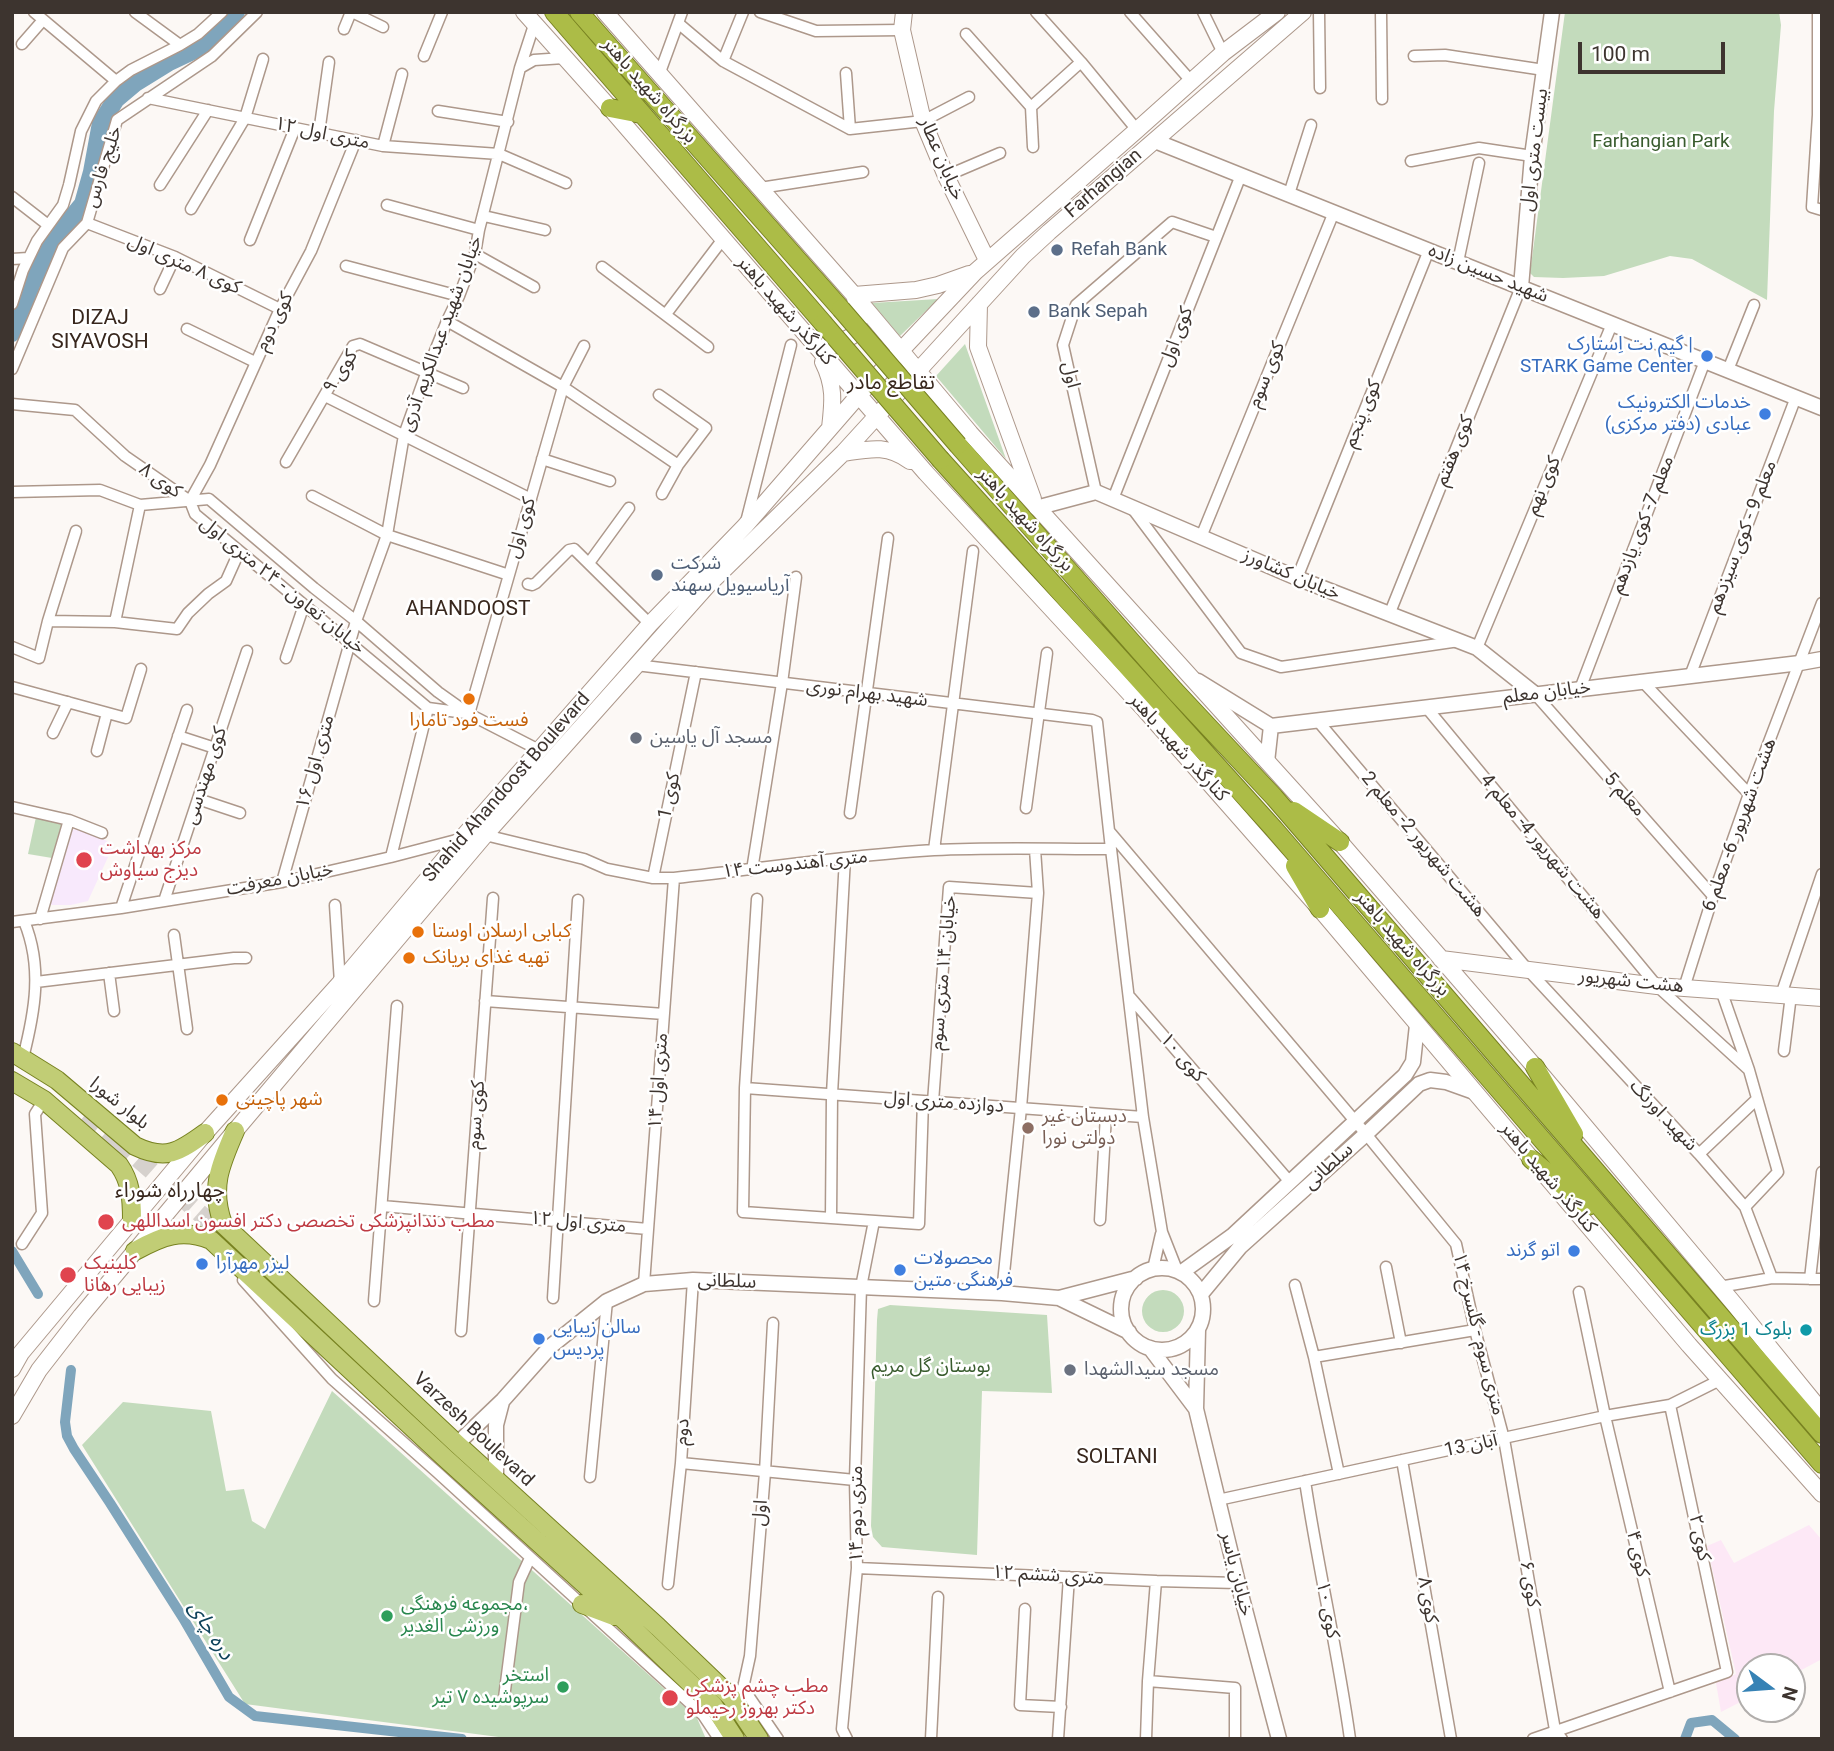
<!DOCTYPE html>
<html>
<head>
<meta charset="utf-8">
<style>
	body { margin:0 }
	#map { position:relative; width:1834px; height:1751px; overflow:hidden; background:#fcf8f5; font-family:Roboto,sans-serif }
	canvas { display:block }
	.frame { position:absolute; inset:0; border:14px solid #3d342f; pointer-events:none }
	.north { position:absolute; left:1736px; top:1653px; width:70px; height:70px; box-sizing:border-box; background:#fff; border:2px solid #b1aeac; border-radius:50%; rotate:106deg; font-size:19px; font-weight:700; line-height:28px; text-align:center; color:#3d342f }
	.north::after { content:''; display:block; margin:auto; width:24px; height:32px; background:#3682b5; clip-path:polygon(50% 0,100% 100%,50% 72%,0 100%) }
	.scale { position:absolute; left:1578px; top:42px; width:147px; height:32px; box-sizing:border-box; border:4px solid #3d342f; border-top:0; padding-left:9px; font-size:21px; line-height:24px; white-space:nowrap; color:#3d342f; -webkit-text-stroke:5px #fff; paint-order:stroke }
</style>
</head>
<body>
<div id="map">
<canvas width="1834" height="1751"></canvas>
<div class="frame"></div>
<div class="north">N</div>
<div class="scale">100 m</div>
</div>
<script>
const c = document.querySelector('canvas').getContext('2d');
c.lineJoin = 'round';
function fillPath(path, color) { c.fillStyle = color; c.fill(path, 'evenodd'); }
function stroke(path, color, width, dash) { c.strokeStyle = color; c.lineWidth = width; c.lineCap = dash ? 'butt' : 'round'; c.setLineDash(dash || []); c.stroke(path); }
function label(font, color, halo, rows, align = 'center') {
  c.font = font + ' Roboto,"Noto Sans Arabic",sans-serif'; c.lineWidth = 5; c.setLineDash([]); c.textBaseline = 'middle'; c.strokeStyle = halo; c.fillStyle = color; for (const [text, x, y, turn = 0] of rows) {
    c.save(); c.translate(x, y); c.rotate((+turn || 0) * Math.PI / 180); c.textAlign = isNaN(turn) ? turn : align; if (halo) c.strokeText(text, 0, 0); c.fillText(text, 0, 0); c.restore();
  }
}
fillPath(new Path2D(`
	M1809,1525L1822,1540V1659L1792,1675V1667H1750V1697L1721,1712L1716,1683L1736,1674L1707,1546L1721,1540L1734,1563Z`), '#fde8f6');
fillPath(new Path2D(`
	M78,828L114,844L88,901L71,905H47L72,830Z`), '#f8e9fc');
fillPath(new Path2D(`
	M1565,12H1779L1781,25L1774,111L1767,300L1692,259L1670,256L1604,276L1563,278L1534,277L1530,273Z
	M938,299L900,336L872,303Z
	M965,344L1006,459L936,376Z
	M36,817L62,823L52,858L28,854Z
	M1142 1311a21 21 0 1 1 42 0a21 21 0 1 1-42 0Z
	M890,1305L1047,1315L1052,1393L982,1391L977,1555L882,1547L873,1537L871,1526L877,1320L878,1309Z
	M332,1391L697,1718L706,1739H514L245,1704L82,1445L123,1402L211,1411L226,1491L244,1489L252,1521L265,1529Z`), '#c3dbbc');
stroke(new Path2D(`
	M12,1251L38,1294
	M71,1370L65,1422L67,1436L74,1449L110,1503L183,1618L229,1697L255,1716L462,1739
	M1685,1739L1691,1723L1712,1720L1735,1739`), '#7fa5bc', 10);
stroke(new Path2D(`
	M12,333L32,283L52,242L83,204L92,172L101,123L116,99L135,83L169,62L203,46L236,12`), '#7fa5bc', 18);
stroke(new Path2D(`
	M80,1121L123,1157
	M118,1141L231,1241`), '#d6d1cd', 18, [18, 9]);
const minor = new Path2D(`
	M34,12L116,81
	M135,12L180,45
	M352,12L383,27
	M760,12L816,31L902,30
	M1130,12L1191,81
	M1203,12L1223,53
	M1319,12L1320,88
	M1381,12L1382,99
	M1818,12V115L1812,207L1822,210
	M678,23L723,61L743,12
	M344,29L351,12
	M966,34L1031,107
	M22,44L43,20
	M424,56L442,12
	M1414,56L1445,55L1544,70
	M723,61L850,129
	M1081,62L1137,130
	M520,68L534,60L564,58
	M846,73L850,129
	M659,75L682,12
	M148,98L383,146L499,154L566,183
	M438,111L508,122
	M850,129L923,121L969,97
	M319,133L329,62
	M383,146L402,74
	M1033,147L1031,107L1081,62L1036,12
	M1411,161L1479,148L1532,156
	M946,176L1000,153
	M160,185L208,110
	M760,188L863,172
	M1289,194L1311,125
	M12,197L48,225
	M387,205L479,230
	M191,209L245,118L263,59
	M484,216L545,230
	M87,223L175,257L280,309
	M250,240L295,128
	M475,254L534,287
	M12,259L28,258
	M1458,262L1479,163
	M346,266L459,296
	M602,267L708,347
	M160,289L175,257
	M12,304L23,270L37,241L63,205L69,185L81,131L96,101L116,81L131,70L180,45L198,34L222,12
	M666,314L723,239
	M447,321L563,387L678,465
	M187,329L255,362
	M12,369L63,248L87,223L117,120L212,56L257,12
	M1728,370L1754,305
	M659,395L706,428L678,465L662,494
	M325,396L531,499
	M12,404L75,410L125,456L190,501
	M542,459L610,481
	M286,462L353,346L360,344L463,388
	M12,492L100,490L140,505L209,499L314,588L356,621L438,692L469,714L539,750
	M1096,492L1063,345L1076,305L1172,222L1216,237
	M312,496L387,535L509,575
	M1113,499L1241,175
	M190,501L210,465L280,309L311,251L356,140
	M190,501L195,514L428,708L465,713
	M1132,508L1241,653L1281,667L1459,641
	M746,522L791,345
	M1201,537L1334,212
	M589,563L629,508
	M1297,578L1429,250
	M528,584L532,585L536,583L569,550L574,549L650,624
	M1389,615L1521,287
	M48,621L115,622L177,629L188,613L208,594L226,581L239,552
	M115,622L140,505
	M12,647L39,658L48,621L76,531
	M1477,648L1612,324
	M286,658L304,605
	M636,665L1092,720L1097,722L1111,849L1143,1117L1162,1232L1177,1270
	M1690,676L1796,397
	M1643,682L1749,794
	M12,687L126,718L141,669
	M1580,689L1705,361
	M1535,694L1713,896
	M1426,707L1657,986L1749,1070
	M469,714L563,387L584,346
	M1317,720L1528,970L1699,1154L1745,1207L1772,1278
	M53,733L68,702
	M178,736L215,748
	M97,751L107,713
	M198,799L240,813
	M12,807L69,820L102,833
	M1026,808L1047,653
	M850,813L888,538
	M1109,831L1366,1134L1456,1244L1475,1330L1504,1439L1555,1730L1562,1739
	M485,835L584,859L607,869L653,878H674C761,869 847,855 934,850C993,847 1052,849 1111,849
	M934,850L973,551
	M391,857L428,708
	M752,870L782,683L796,577
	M653,878L696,672
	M282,882L356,621L387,535L404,435L427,371L447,321L459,296L475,254L479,230L520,68L534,25
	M757,899L745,1088L743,1212L919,1224L923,1101
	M164,901L247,651
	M335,905L340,983
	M121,908L187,710
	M40,919L69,820
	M12,922L121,908L282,882L391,857L460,839
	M174,935L187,1029
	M109,973L114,1011
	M36,982L234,958H246
	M1684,988L1713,896L1749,794L1822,603
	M1721,990L1749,1070L1778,1172L1745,1207
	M1781,995L1822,874
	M1130,997L1290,1182
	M485,1001L664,1014
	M1784,1051L1791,995
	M23,1058C35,1011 43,967 24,921
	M745,1088L1143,1117
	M933,1102L949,887L1038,893
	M1699,1154L1757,1099
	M382,1206L648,1229
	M831,1218L832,1094L845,858
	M1100,1220L1106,1115
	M22,1244L42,1213L35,1114L44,1100
	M1386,1267L1401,1343
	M1153,1269L1161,1234
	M1810,1279L1822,1172
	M243,1280L332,1379L438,1473L703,1715L719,1739
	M644,1284L674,878
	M1295,1285L1314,1357L1339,1474
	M1719,1287L1772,1278L1822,1279
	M1579,1292L1605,1416L1670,1692
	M1002,1293L1021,1108L1038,893L1035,849
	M553,1298L578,900
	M374,1301L397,1006
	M461,1331L493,898
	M1314,1357L1475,1330
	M1402,1460L1451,1739
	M681,1463L855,1480
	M590,1477L607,1301
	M1305,1481C1318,1568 1338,1652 1350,1739
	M1218,1500L1605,1416L1670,1405L1720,1380
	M857,1568L1156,1581L1238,1583
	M668,1584L681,1463L693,1280
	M1025,1609L1020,1705L1061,1707
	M1148,1681L1235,1688V1737
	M743,1688L778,1739
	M731,1697L743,1688L750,1656L765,1472L773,1323
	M504,1698L519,1582L530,1558
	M847,1739L842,1729L857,1568L855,1480L861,1287L874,1221
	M931,1739L938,1597
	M1058,1739L1069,1577
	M1146,1739L1148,1681L1156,1581
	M1533,1739L1727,1672L1670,1405`);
const tertiary = new Path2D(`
	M1155,141L1822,408
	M1521,287L1532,156L1552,12
	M1036,508L1096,492L1297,578L1477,648L1535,694
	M1198,681L1271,726
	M1271,726L1800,663L1822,659
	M1267,762L1271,726
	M1121 1309a41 41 0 1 1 82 0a41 41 0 1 1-82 0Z
	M1182,1272L1232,1236L1405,1075L1413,1062L1417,1025
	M1201,1294L1240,1247L1366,1134L1419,1084L1430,1080L1446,1082L1474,1092
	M1059,1298L1129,1332
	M1198,1330L1196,1409L1238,1583L1279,1739
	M1150,1348L1196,1409
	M457,1444L503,1400L551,1346L607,1301L644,1284L693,1280L1002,1293L1059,1298L1136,1278
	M496,1480V1425L502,1402`);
const secondary = new Path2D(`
	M524,12L610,108L926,473L1145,710L1320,909L1689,1345L1822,1494
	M605,12L854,295L970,433L1340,842L1535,1067L1735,1305L1822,1412
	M904,12L902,30L923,121L946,176L987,260
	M979,304L978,347L1033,499
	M828,344L833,346L852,336L861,316L854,295L916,290L938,285L969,274
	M823,362C835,386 833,402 830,428
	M843,453C869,449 887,444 910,461
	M1441,959L1657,986L1822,998
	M12,1369L21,1353L205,1133L340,983L462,838L650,624L745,526L858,396L975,272L1137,130L1223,53L1277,12
	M12,1416L39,1370L81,1316L235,1131L485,835L708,585L843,453L1023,256L1049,232L1303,12`);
const primary = new Path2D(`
	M12,1052L57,1080L135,1146C166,1161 179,1152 205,1133
	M12,1081L44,1100L119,1165C131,1182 132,1199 132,1220
	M235,1131C220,1165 210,1188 223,1224L457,1444L658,1627L731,1697L759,1739
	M135,1251C162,1236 182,1228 211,1240L445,1458L623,1619L713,1705L735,1739
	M582,1604L614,1616`);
const trunk = new Path2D(`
	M554,12L823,323
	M579,12L841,309
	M610,108L641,114
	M958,445L1174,690L1274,797L1822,1434
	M941,460L1274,829L1822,1464
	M1294,811L1340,842
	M1295,866L1320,909
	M1535,1067L1574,1134
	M1531,1159L1588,1206`);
stroke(minor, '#ad988b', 13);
stroke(tertiary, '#ad988b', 17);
stroke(secondary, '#ad988b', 18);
stroke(primary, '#788221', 20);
stroke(trunk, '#788221', 20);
stroke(minor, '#fff', 10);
stroke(tertiary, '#fff', 14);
stroke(secondary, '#fff', 16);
stroke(primary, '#c1cd75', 18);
stroke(trunk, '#acbc47', 18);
const trunkBridge = new Path2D(`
	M841,309L958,445
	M823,323L941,460`);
stroke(trunkBridge, '#788221', 20, []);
stroke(trunkBridge, '#acbc47', 18);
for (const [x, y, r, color] of [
	[1057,250,7,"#5c6f8a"],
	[1034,312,7,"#5c6f8a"],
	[1707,356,7,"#3f7fe0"],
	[1765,414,7,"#3f7fe0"],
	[657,575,7,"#5c6f8a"],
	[469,699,7,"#e8710a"],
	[636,738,7,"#6b7280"],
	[84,860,9,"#e0444e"],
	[418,932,7,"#e8710a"],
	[409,958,7,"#e8710a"],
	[222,1100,7,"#e8710a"],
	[1028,1128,7,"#8d6e63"],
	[106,1222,9,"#e0444e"],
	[1574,1251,7,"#3f7fe0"],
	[202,1264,7,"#3f7fe0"],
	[900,1270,7,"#3f7fe0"],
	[68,1275,9,"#e0444e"],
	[1806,1330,7,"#0f9aa8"],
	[539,1339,7,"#3f7fe0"],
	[1070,1370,7,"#6b7280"],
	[387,1616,7,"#2e9e5b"],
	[563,1687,7,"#2e9e5b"],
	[670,1698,9,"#e0444e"]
]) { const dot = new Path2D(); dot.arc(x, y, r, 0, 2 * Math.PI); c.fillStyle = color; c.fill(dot); stroke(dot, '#fff', 2.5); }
label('19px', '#3d342f', '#fff', [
	["بزرگراه شهید باهنر",649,91,49],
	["۱۲ متری اول",322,134,12],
	["بیست متری اول",1535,150,-83],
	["خیابان عطار",941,159,67],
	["خلیج فارس",104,167,-72],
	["Farhangian",1104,184,-41],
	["کوی ۸ متری اول",184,265,24],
	["شهید حسین زاده",1488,274,22],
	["کنارگذر شهید باهنر",785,311,49],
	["کوی دوم",275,322,-64],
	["خیابان شهید عبدالکریم آذری",442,334,-70],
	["کوی اول",1177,337,-69],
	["کوی ۹",341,372,-57],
	["اول",1070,375,77],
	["کوی سوم",1267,375,-68],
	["کوی پنجم",1363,414,-68],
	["کوی هفتم",1455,451,-68],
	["کوی ۸",160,481,35],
	["کوی نهم",1544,486,-67],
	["بزرگراه شهید باهنر",1025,520,48],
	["معلم 7- کوی یازدهم",1643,525,-69],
	["کوی اول",522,528,-74],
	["معلم 9 - کوی سیزدهم",1743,537,-69],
	["خیابان کشاورز",1291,575,23],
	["خیابان تعاون - ۲۴ متری اول",282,586,39],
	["خیابان معلم",1547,693,-7],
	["شهید بهرام نوری",867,694,7],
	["کنارگذر شهید باهنر",1178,748,48],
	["۱۶ متری اول",316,762,-74],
	["کوی مهندسی",206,776,-72],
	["Shahid Ahandoost Boulevard",507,788,-49],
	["معلم 5",1624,795,48],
	["کوی 1",670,796,-78],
	["هشت شهریور 6- معلم 6",1740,825,-70],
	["هشت شهریور 2- معلم 2",1423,845,50],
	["هشت شهریور 4- معلم 4",1542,847,50],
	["۱۴ متری آهندوست",795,865,-6],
	["خیابان معرفت",280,880,-11],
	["بزرگراه شهید باهنر",1402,944,49],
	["خیابان ۱۴ متری سوم",944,973,-85],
	["هشت شهریور",1631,982,6],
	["کوی ۱۰",1182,1058,49],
	["۱۴ متری اول",659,1081,-86],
	["دوازده متری اول",944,1103,4],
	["بلوار شورا",119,1104,39],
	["کوی سوم",477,1115,-86],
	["شهید اورنگ",1663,1116,47],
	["سلطانی",1329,1167,-42],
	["کنارگذر شهید باهنر",1548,1178,50],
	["۱۲ متری اول",578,1223,5],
	["سلطانی",727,1282,2],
	["۱۴ متری سوم - گلسرخ",1478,1334,76],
	["Varzesh Boulevard",473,1430,43],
	["دوم",683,1432,-86],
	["13 آبان",1471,1446,-12],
	["اول",761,1513,-85],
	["۱۴ متری دوم",857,1514,-90],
	["کوی ۲",1699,1538,78],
	["کوی ۴",1637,1554,77],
	["خیابان یاسر",1236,1574,76],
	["۱۲ متری ششم",1048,1576,3],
	["کوی ۶",1529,1584,80],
	["کوی ۸",1427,1600,80],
	["کوی ۱۰",1327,1610,79]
]);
label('19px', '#395c2e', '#fff', [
	["Farhangian Park",1661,142],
	["بوستان گل مریم",931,1367]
]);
label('19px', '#4e5e75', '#fff', [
	["Refah Bank",1071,250],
	["Bank Sepah",1048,312],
	["شرکت",671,564],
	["آریاسیویل سهند",671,586]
], 'left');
label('19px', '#366cbe', '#fff', [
	["گیم نت اِستارک |",1693,345],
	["STARK Game Center",1693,367],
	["خدمات الکترونیک",1751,403],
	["عبادی (دفتر مرکزی)",1751,425],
	["اتو گرند",1560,1251],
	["محصولات",914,1259,"left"],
	["فرهنگی متین",914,1281,"left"],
	["لیزر مهرآرا",216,1264,"left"],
	["سالن زیبایی",553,1328,"left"],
	["پردیس",553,1350,"left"]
], 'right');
label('19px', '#c56008', '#fff', [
	["فست فود تامارا",469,721,"center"],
	["کبابی ارسلان اوستا",432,932],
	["تهیه غذای بریانک",423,958],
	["شهر پاچینی",236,1100]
], 'left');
label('19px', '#5b616d', '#fff', [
	["مسجد آل یاسین",650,738],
	["مسجد سیدالشهدا",1084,1370]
], 'left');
label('19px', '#be3a42', '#fff', [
	["مرکز بهداشت",100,849],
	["دیزج سیاوش",100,871],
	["مطب دندانپزشکی تخصصی دکتر افسون اسداللهی",122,1222],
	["کلینیک",84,1264],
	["زیبایی رهانا",84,1286],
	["مطب چشم پزشکی",686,1687],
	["دکتر بهروز رحیملو",686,1709]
], 'left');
label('19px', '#785e54', '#fff', [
	["دبستان غیر",1042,1117],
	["دولتی نورا",1042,1139]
], 'left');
label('19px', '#0d838f', '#fff', [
	["بلوک 1 بزرگ",1792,1330]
], 'right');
label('19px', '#27864d', '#fff', [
	["مجموعه فرهنگی،",401,1605],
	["ورزشی الغدیر",401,1627],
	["استخر",549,1676,"right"],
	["سرپوشیده ۷ تیر",549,1698,"right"]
], 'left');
label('21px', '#38271d', '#fff', [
	["DIZAJ",100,319],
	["SIYAVOSH",100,343],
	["تقاطع مادر",891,384],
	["AHANDOOST",468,610],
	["چهارراه شوراء",170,1192],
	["SOLTANI",1117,1458]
]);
label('italic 21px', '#0f435b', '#fff', [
	["دره چای",210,1631,58]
]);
</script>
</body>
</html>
